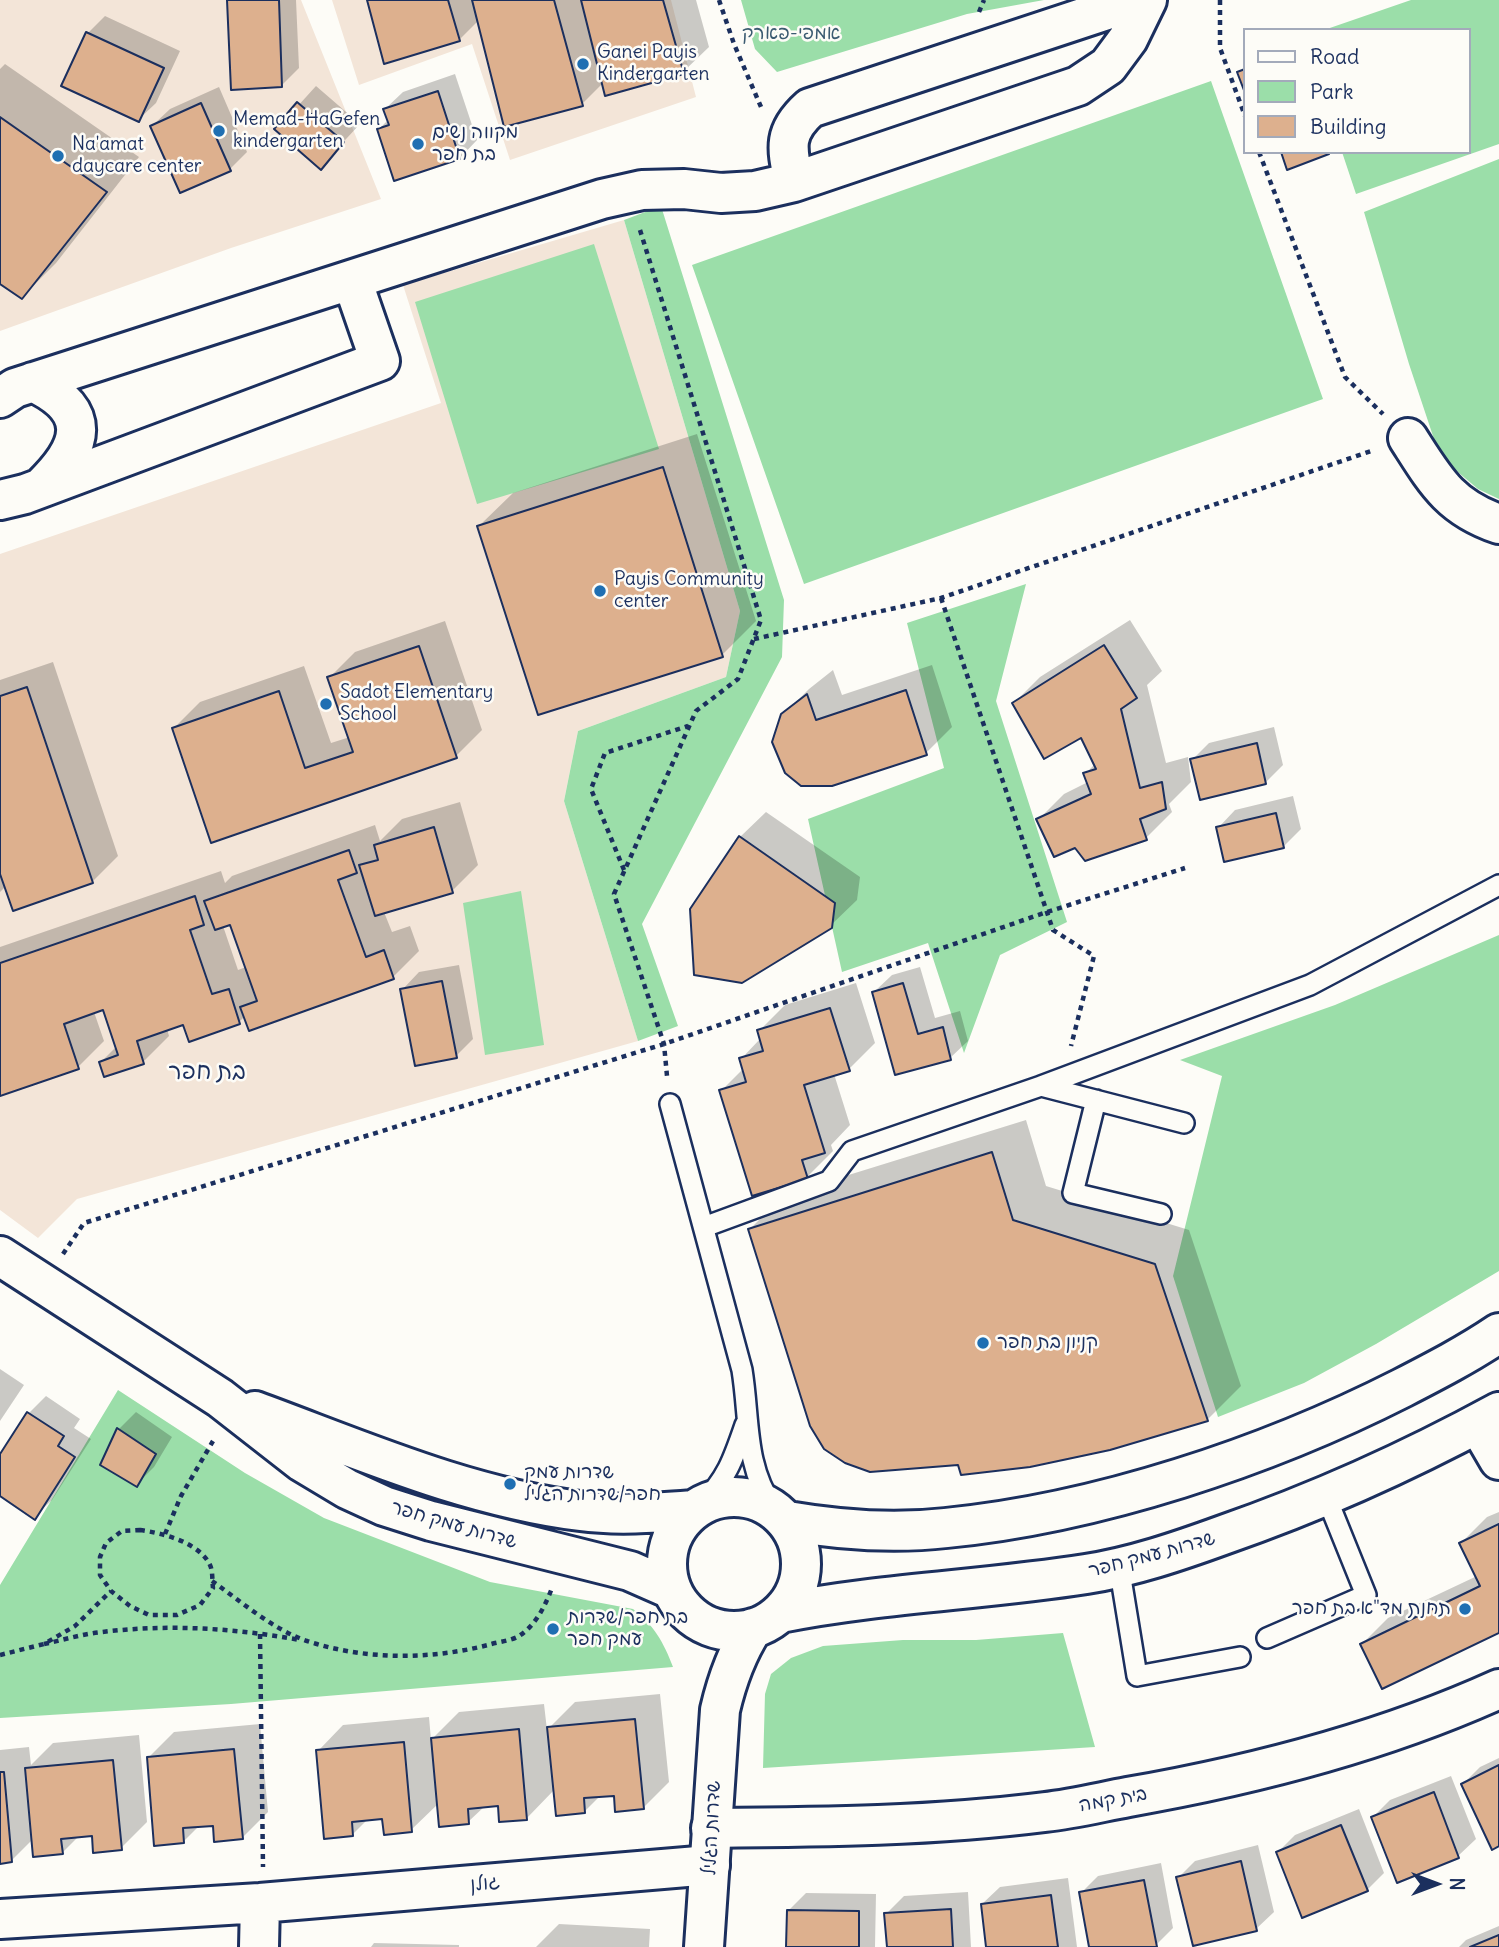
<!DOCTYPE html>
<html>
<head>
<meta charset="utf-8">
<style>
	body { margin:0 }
	#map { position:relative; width:1499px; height:1947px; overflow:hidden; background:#fdfcf7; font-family:Delius,sans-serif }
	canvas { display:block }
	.legend { position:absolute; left:1243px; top:28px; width:228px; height:126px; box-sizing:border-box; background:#fdfcf7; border:2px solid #a3aaba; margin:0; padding:9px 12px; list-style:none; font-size:21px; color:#1b2f5e }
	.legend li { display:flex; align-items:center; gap:14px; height:35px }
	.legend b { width:35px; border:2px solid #a3aaba }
	.north { position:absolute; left:1401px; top:1849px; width:70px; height:70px; -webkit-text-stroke:5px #fdfcf7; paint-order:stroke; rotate:90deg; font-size:19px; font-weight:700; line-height:28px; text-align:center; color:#1b2f5e }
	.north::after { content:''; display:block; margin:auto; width:24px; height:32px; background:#1b2f5e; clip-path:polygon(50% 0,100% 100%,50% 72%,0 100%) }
</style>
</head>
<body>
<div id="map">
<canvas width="1499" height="1947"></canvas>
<ul class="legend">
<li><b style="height:9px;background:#fdfcf7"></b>Road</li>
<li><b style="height:19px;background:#9bdea9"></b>Park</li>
<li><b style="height:19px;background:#ddb08e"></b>Building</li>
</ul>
<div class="north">N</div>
</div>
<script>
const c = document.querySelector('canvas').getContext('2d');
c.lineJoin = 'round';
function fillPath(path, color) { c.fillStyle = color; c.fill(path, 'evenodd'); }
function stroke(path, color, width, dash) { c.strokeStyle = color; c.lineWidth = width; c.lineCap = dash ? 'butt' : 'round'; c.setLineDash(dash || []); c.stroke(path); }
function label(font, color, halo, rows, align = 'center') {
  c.font = font + ' Delius,"Playpen Sans Hebrew",sans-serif'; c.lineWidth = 5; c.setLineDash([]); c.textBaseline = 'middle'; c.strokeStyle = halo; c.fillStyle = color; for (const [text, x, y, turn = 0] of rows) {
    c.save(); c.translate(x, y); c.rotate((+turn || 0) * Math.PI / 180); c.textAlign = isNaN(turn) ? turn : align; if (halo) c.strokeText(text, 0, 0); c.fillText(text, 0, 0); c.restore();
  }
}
fillPath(new Path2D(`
	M0,0H301L381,199L231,248L0,331Z
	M332,0H671L696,97L510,160L472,44L359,85Z
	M624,220L740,611L726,677L578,731L564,801L638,1041L77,1199L38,1238L0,1210V554L441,403L403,285Z`), '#f3e5d8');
fillPath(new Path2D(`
	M741,0H1044L967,14L777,72L755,49Z
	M1411,0H1499V144L1356,194L1342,152H1469V30H1324Z
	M1211,81L1323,399L804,584L692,265Z
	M1499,159V499L1478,489L1440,457L1409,364L1364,212Z
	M661,206L784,600L782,657L642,924L678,1026L638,1041L564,801L578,731L726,677L740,611L624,220Z
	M594,244L659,449L477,504L415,302Z
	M1026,584L996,701L1067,922L1000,955L964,1053L928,943L842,972L808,819L944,768L907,623Z
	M521,891L544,1045L485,1055L463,903Z
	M1499,935V1271L1376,1344L1304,1383L1218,1417L1173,1276L1222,1076L1180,1060L1335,1005Z
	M118,1390L245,1473L324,1518L490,1582L633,1609C654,1625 664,1643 673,1667L231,1704L0,1718V1585Z
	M1063,1633L1095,1747L763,1768L765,1694L771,1674L791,1658L823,1646L903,1640H976Z`), '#9bdea9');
fillPath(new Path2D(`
	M229,0H296L299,68L281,86Z
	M368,0H696L709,47L683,72L603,83L582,104L479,20L460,39Z
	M105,16L180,51L156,103L138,120L88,33Z
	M5,64L139,157L56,263L22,297L0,282V69Z
	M455,74L477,140L460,158L379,129L389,119L385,109L403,92Z
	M316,86L360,124L320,167L277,129Z
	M219,87L247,152L230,169L152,126L170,109Z
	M697,434L756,621L722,655L479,526L513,493Z
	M1130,620L1162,671L1147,685L1166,763L1188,757L1191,782L1169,804L1172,812L1146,838L1075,846L1038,820L1064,794L1088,782L1085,774L1095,764L1082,736L1014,703L1040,677Z
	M445,621L482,730L456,756L212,840L174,728L200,702L304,666L331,743L350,737L329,678L355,652Z
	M53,662L118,856L92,882L6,886L0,892V680Z
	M932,665L952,727L926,753L783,715L809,689L833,670L842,695Z
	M1274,727L1283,765L1266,782L1192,760L1209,743Z
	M1293,796L1301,829L1283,847L1218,828L1235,810Z
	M460,802L478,865L452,891L384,912L392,932L410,926L419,951L393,977L245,1016L239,1022L184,1023L167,1029L169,1036L143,1062H101L117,1046L104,1008L94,1012L104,1041L78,1067L0,1094V947L221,871L225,883L232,876L375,825L380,841L402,819ZM231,923L246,967L238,970L223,926Z
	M766,812L860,877L857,900L830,926L740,837Z
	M459,965L473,1039L456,1056L402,990L419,972Z
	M920,967L935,1018L960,1011L968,1041L950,1058L897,1073L874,992L892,975Z
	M856,983L875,1043L849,1069L834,1074L850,1125L831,1145L833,1151L807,1177L721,1091L744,1068L741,1059L761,1038L759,1031L785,1005Z
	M1026,1120L1046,1186L1189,1230L1241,1386L1207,1420L959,1463L750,1229L784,1195Z
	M0,1369L24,1385L0,1421Z
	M46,1396L80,1419L74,1428L91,1439L52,1500L34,1517L0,1494V1457L29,1413Z
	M136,1412L172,1437L154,1467L137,1484L102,1464L119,1429Z
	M1499,1512V1631L1362,1644L1388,1618L1477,1576L1461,1543L1487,1517Z
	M660,1694L669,1782L643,1808L615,1794L601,1795L584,1812L555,1789L527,1818L499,1804L485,1806L468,1822L439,1803L411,1830L384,1817L369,1818L353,1834L318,1751L343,1725L429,1717L431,1740L459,1712L544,1704L547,1730L575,1702Z
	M260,1724L268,1812L242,1838L214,1824L200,1825L183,1842L148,1758L174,1732Z
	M139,1735L147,1822L121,1848L93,1834L79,1836L62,1853L33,1839L11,1861L0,1862V1750L29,1747L31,1765L53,1743Z
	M1499,1758V1844L1463,1784L1480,1767Z
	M1451,1776L1476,1839L1458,1856L1373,1817L1390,1800Z
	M1359,1809L1384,1873L1367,1890L1278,1852L1295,1835Z
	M1258,1845L1274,1912L1256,1929L1178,1878L1195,1861Z
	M1161,1863L1173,1928L1156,1945L1091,1947L1081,1893L1098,1876Z
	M1068,1878L1077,1947H988L982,1904L1000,1887Z
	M968,1892L971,1947H888L886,1914L904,1896Z
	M806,1893L876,1894L875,1947H788V1911Z
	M559,1924L650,1929L649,1947H536Z
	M1499,1926V1947H1459L1466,1940Z
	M374,1943L459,1945V1947H371Z`), '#0003');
const building = new Path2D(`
	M227,0H279L282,87L231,90Z
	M367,0H448L460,41L384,64Z
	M472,0H554L583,106L504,127Z
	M581,0H663L684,74L605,96Z
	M86,32L164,68L139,122L61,86Z
	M1245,69V93L1237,72Z
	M438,91L460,159L394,181L377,129L389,125L383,109Z
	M297,102L344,142L321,170L274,129Z
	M201,103L231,171L180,193L150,126Z
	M0,117L107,192L22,299L0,284Z
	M1281,152H1328L1329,154L1287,170Z
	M663,467L723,657L538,715L477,526Z
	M1104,645L1137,698L1121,709L1140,788L1162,782L1166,809L1140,819L1147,840L1085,861L1075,848L1054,857L1036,819L1091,794L1083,773L1096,769L1081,738L1044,759L1012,703Z
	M419,646L457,758L211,843L172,728L279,691L305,768L353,752L327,677Z
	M27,687L93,883L13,911L0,874V696Z
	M906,690L927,755L832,786H801L785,773L772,742L781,714L807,694L816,720Z
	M1257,743L1266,784L1200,800L1190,759Z
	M1276,813L1284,848L1224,862L1216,827Z
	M434,827L453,893L375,916L359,865L378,860L374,845Z
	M739,836L835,903L832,928L742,983L694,975L690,909Z
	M349,850L357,873L338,880L366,957L384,950L394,979L249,1031L240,1007L257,1001L230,925L215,930L204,901Z
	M195,896L204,925L190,930L212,994L229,989L240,1024L189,1042L183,1025L137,1041L144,1064L104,1077L99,1062L118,1055L103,1010L64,1024L79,1069L0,1096V963Z
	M442,981L457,1058L415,1066L400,989Z
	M903,983L918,1034L943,1027L951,1060L895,1075L872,992Z
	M830,1008L850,1071L804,1085L825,1153L802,1160L808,1179L752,1196L719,1090L746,1082L739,1058L763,1051L757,1030Z
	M992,1152L1013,1220L1155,1264L1208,1421L1110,1450L1030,1467L961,1475L958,1465L870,1472L845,1463L824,1449L810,1426L748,1229Z
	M27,1412L64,1436L58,1446L75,1457L35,1520L0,1496V1454Z
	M117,1428L156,1454L137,1487L100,1465Z
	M1499,1524V1633L1382,1689L1360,1644L1480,1586L1459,1543Z
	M635,1719L644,1809L615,1812L614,1796L584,1798L585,1813L556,1816L547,1727Z
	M519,1729L527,1820L499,1822L498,1806L468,1809L469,1824L439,1827L431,1738Z
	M404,1742L412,1832L384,1835L382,1819L352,1822L353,1836L324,1839L316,1750Z
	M234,1749L243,1839L214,1842L213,1826L183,1828L184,1843L154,1846L147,1757Z
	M113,1760L122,1850L93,1853L92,1836L61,1839L63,1854L33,1857L25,1768Z
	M1499,1765V1846L1492,1850L1461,1784Z
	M0,1772H4L12,1862L0,1864Z
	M1434,1792L1459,1858L1397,1883L1371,1817Z
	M1341,1825L1368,1891L1302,1918L1276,1852Z
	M1241,1861L1257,1931L1193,1946L1176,1877Z
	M1144,1880L1157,1947H1089L1079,1892Z
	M1051,1895L1058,1947H986L981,1904Z
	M951,1909L953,1947H887L884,1913Z
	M787,1910L859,1911V1947H786Z
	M1499,1935V1947H1470Z`);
fillPath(building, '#ddb08e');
stroke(building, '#1b2f5e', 2);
const lane = new Path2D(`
	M1041,1086L1310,985L1499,885
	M1096,1100L1073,1193L1161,1214
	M670,1104L742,1370C750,1419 744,1464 773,1507
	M704,1227L829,1181L852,1151L1041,1086L1184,1123
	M701,1505C727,1478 733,1460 745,1425
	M1119,1566L1137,1676L1240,1657
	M1267,1638L1366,1595L1326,1496`);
const street = new Path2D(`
	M794,182C787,149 782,133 810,108L1137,0
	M33,382C94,411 84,446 42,487
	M0,398L15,388L602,199L642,190L684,189L721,193L755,191L794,182L1078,86L1108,66L1128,39L1147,0
	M1408,438C1435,480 1449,507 1499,524
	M0,500L25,494L380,361L352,280
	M1478,1424L1499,1460
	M711,1828C823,1827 934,1826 1045,1812C1073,1809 1101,1802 1128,1797C1254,1775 1382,1742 1499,1689
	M0,1919L260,1903L710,1865
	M259,1947L260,1903`);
const secondary = new Path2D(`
	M0,1256L220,1398L302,1462L347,1489L384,1506L431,1521L630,1571L671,1589
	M255,1411C361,1450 467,1497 580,1511C617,1516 654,1513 692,1510
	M667 1564a67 67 0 1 1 134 0a67 67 0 1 1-134 0Z
	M787,1521C839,1530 893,1534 946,1528C1098,1513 1266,1457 1402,1388C1435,1371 1468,1354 1499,1333
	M780,1613C881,1593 984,1590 1086,1574C1132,1567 1179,1551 1223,1535C1318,1502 1411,1460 1499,1412
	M704,1947L720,1710C727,1680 736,1654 753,1628`);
stroke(lane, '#1b2f5e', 24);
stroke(street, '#1b2f5e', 44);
stroke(secondary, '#1b2f5e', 44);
stroke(new Path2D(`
	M719,0L734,44L761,107
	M1220,0V48L1245,116
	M979,12L984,0
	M1259,152L1345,377L1383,414
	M640,230L761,620L738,679L696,711L614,894L664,1044L667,1076
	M941,598L1053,930L1094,956L1071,1046
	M754,639L941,598L1374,450
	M624,870L591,789L605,753L688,726
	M63,1254L84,1223L664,1044L1047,912L1185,868
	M140,1530C162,1533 199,1542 210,1565C213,1571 212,1581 213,1588L200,1605L177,1615H149L130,1606L111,1591L100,1575V1557L106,1543L122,1531Z
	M165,1534L181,1496L213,1441
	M212,1581C242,1602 272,1629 307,1641C365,1660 429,1660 488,1645C497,1642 511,1641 519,1636C536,1625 545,1606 552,1588
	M260,1634L263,1867
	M44,1644C63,1640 82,1634 102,1632C168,1624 234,1628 300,1640
	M0,1655L44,1644L75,1626L111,1591`), '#1b2f5e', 4.5, [5, 5]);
stroke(lane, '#fdfcf7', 19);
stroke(street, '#fdfcf7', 38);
stroke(secondary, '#fdfcf7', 38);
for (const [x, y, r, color] of [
	[583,64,7,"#1f6fb2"],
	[219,131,7,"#1f6fb2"],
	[418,144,7,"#1f6fb2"],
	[58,156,7,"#1f6fb2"],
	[600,591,7,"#1f6fb2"],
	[326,704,7,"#1f6fb2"],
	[983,1343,7,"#1f6fb2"],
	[510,1484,7,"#1f6fb2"],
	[1465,1609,7,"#1f6fb2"],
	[553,1629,7,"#1f6fb2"]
]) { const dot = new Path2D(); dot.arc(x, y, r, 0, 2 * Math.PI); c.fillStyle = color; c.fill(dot); stroke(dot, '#fdfcf7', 2.5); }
label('19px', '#3b5b71', '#fdfcf7', [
	["אמפי-פארק",791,34]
]);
label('19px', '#1b2f5e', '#fdfcf7', [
	["Ganei Payis",597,53],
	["Kindergarten",597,75],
	["Memad-HaGefen",233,120],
	["kindergarten",233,142],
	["מקווה נשים",432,133],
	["בת חפר",432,155],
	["Na'amat",72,145],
	["daycare center",72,167],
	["Payis Community",614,580],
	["center",614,602],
	["Sadot Elementary",340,693],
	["School",340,715],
	["קניון בת חפר",997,1343],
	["שדרות עמק",524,1473],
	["חפר/שדרות הגליל",524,1495],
	["תחנת מד\"א בת חפר",1451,1609,"right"],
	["בת חפר/שדרות",567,1618],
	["עמק חפר",567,1640]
], 'left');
label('19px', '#1b2f5e', '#fdfcf7', [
	["שדרות עמק חפר",454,1525,16],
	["שדרות עמק חפר",1152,1555,-15],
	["בית קמה",1113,1800,-10],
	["שדרות הגליל",712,1828,-87],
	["גולן",485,1884,-5]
]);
label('23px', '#1b2f5e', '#fdfcf7', [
	["בת חפר",207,1072]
]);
</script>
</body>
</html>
